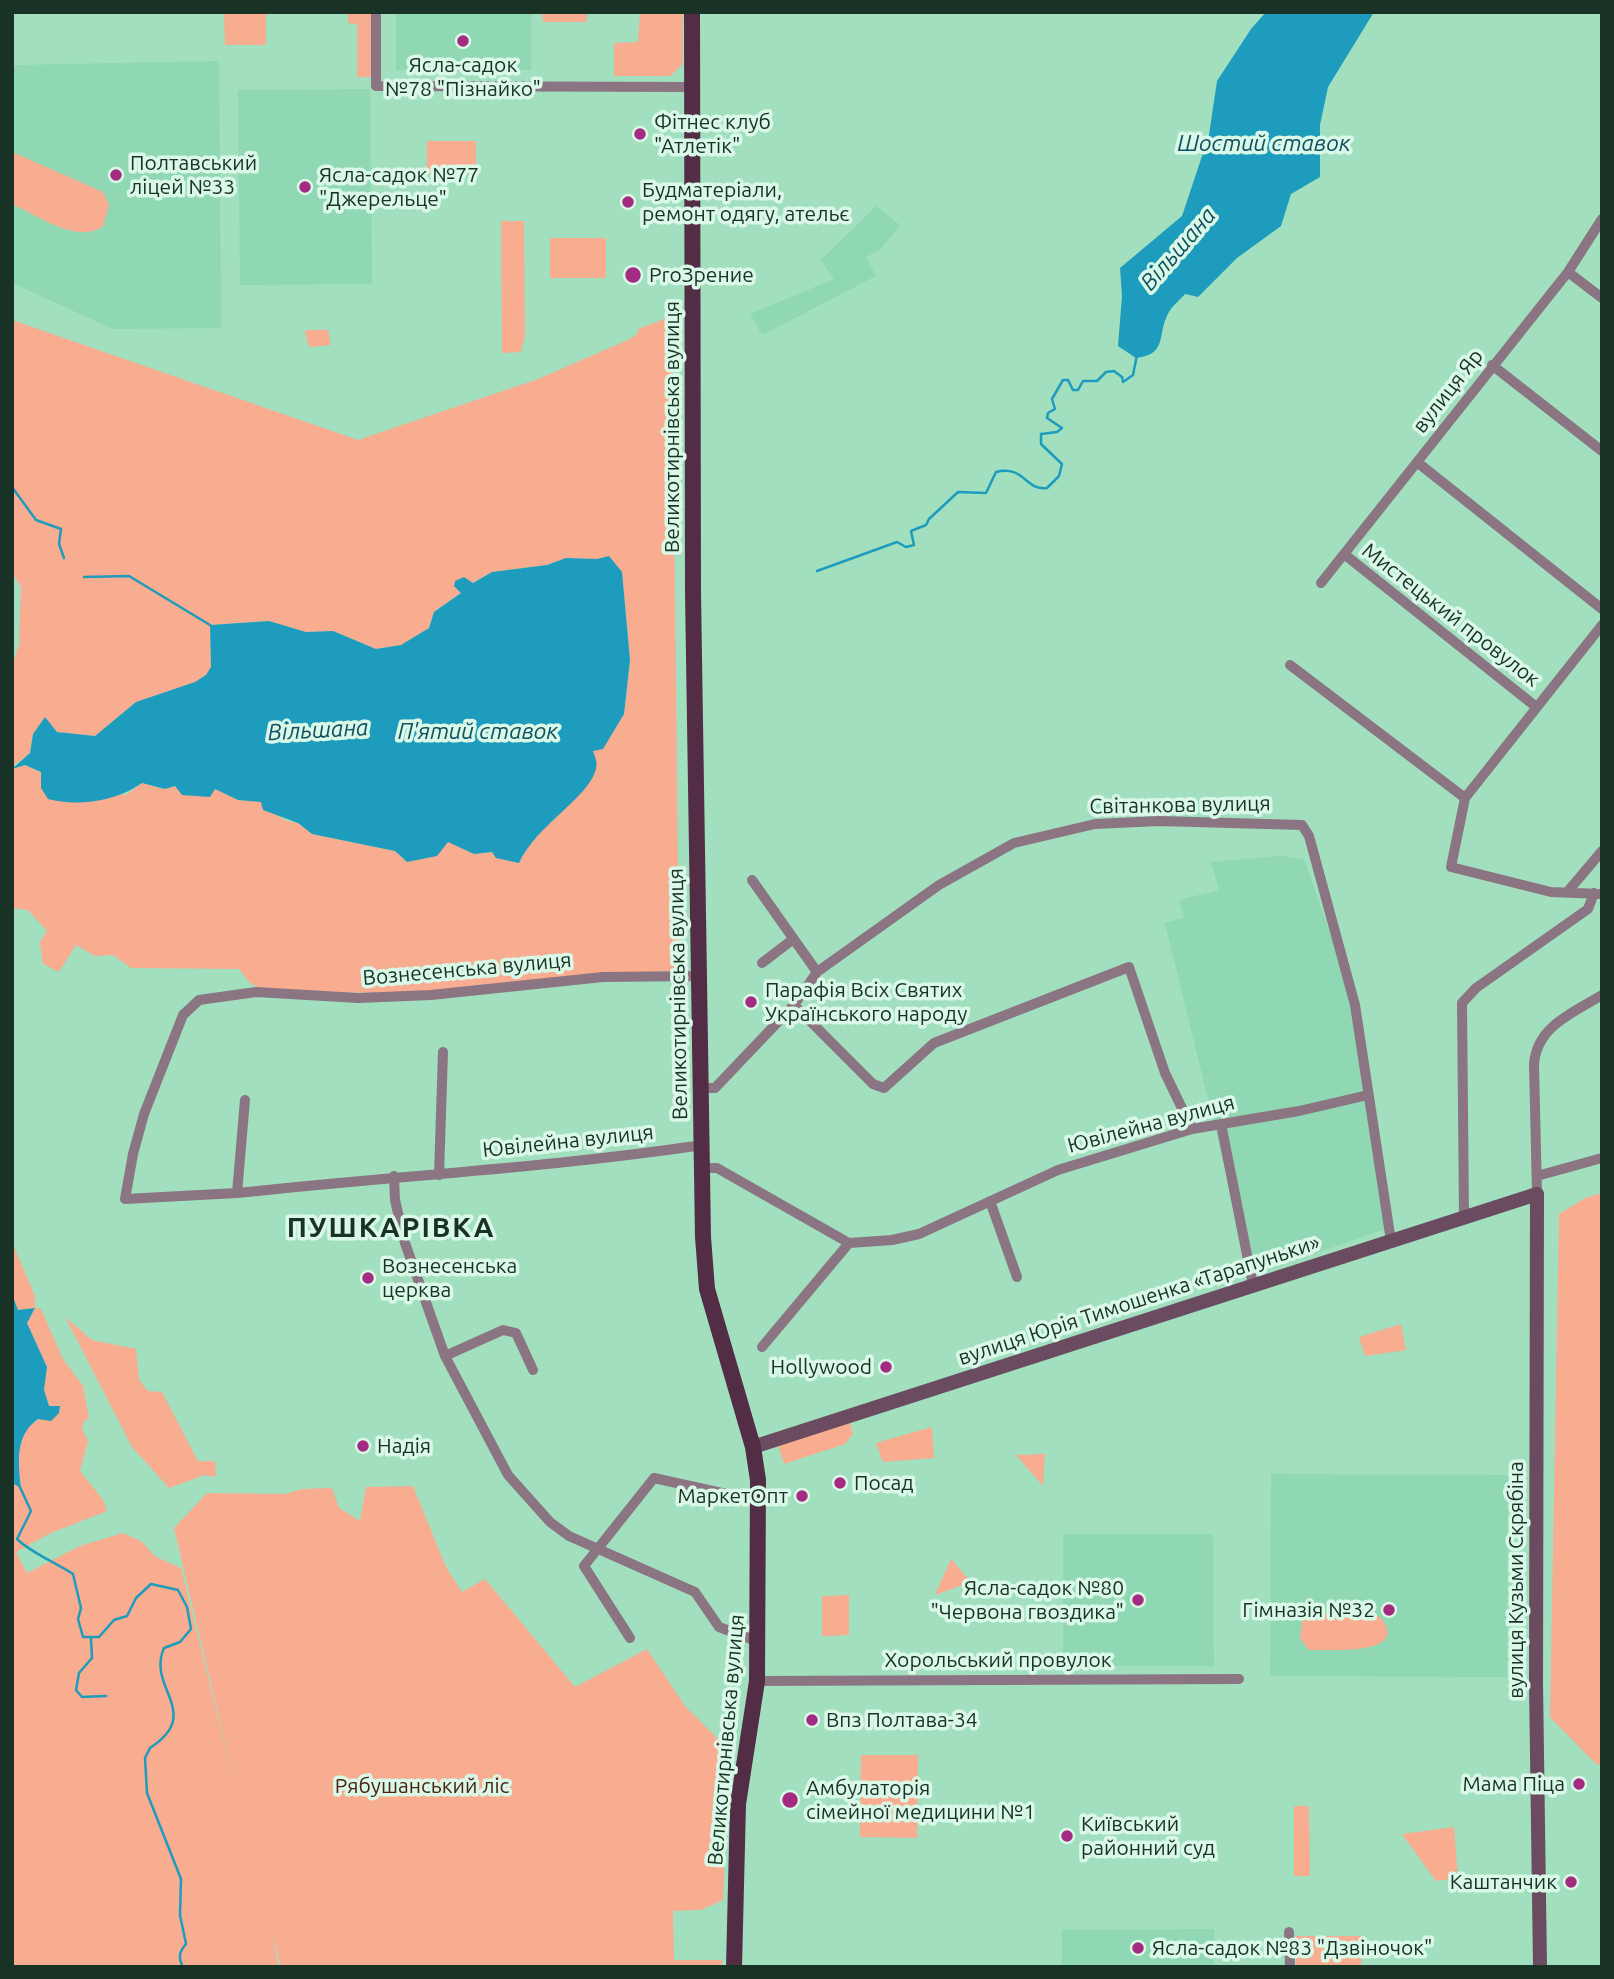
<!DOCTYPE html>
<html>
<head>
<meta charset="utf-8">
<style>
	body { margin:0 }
	#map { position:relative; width:1614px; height:1979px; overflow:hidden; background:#a1dfbf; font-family:Ubuntu,sans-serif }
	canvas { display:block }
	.frame { position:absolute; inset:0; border:14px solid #193226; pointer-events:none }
</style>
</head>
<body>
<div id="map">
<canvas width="1614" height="1979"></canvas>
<div class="frame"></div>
</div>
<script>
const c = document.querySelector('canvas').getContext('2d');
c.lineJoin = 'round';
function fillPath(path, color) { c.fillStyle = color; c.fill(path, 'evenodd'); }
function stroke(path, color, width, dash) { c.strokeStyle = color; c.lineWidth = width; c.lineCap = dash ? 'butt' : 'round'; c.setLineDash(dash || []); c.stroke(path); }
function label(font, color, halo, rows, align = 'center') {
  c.font = font + ' Ubuntu,sans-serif'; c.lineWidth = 7; c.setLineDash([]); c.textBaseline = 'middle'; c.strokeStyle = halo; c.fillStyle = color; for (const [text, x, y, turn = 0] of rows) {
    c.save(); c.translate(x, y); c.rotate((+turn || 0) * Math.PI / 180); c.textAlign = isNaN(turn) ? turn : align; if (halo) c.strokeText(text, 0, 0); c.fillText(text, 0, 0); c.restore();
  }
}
fillPath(new Path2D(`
	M396,12H531V70H396Z
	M219,61L221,328L113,329L12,283V67L17,65Z
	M370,89L372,284L240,285L238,90Z
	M876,206L900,225L880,250L866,257L876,276L762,335L750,314L834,279L821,260Z
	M1281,856L1304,859L1355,1005L1388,1228L1251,1276L1165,923L1184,918L1179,900L1219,890L1211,862Z
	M1271,1474L1508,1475L1507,1677L1270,1676Z
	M1063,1534H1213L1214,1666H1063Z
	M1214,1929V1967H1062V1930Z`), '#90d7b3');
fillPath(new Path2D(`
	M224,12H266V45H225Z
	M348,12H372V77H357V24L348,23Z
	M542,12H587V22H543Z
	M640,12H683V64L670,76H614V43L638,42Z
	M427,141H476V174H427Z
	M12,152L103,192L109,205L103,226C78,245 37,215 12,204Z
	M501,221H524L525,336L521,352L502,353Z
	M550,238H606V278H550Z
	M672,316L679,970L420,993L265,992L249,982L239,969L131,968L113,955L95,956L76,945L59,972L43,964L40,942L47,931L28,910L12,908V769L25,765L42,773L41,788L126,795L142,783L164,789L175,786L215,788L238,800L261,802L284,820L298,823L312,834L395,851L407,862L448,841L474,854L493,852L519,863L525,851L549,822L586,785L593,751L624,714L630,660L622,572L597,559L566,558L547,565L492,572L472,583L464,578L456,581L454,586L462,592L434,612L429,628L401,645L376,649L333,631L306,632L269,621L210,625L211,667L206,675L196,682L136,702L95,736L57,732L45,718L33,734L30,753L12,767V665L19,645L21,587L12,573V320L358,440L538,379L630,339L638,333V329Z
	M307,330H328L331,345L309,347L305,332Z
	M1602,1193V1765L1596,1764L1550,1717L1559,1214L1585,1198Z
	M12,1242L35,1296V1307L41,1309L63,1359L83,1386L89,1418L84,1421L82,1429L88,1441L80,1471L103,1500L107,1511L51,1533L16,1552L27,1573L80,1546L123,1533L141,1541L156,1557L181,1568L237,1794L174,1528L207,1493L285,1494L303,1489L332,1488L339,1508L360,1521L366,1487L413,1486L446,1567L462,1592L485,1579L575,1687L647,1649L685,1706L729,1750L723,1900L701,1910L673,1911L674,1960H722V1967H281L272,1932L279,1967H12V1483L21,1487L17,1456L26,1428L60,1406H49L44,1390L47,1367L27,1323L35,1308L18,1310L12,1294Z
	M65,1317L92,1340L136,1349L139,1380L148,1391L162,1392L198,1461H215L216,1477L205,1475L169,1488L132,1447Z
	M1401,1324L1406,1350L1365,1356L1359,1337Z
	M850,1423L853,1434L845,1444L784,1464L778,1445Z
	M932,1427L934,1458L883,1462L876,1443Z
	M1045,1454L1043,1486L1016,1455Z
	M951,1559L971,1582L935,1595Z
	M849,1595V1635L822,1636V1596Z
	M1370,1613L1380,1617C1413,1657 1327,1649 1309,1650L1300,1638L1302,1622L1310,1614Z
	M861,1755H918L917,1838L860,1837Z
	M1294,1806H1309L1310,1876H1294Z
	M1454,1827L1458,1878L1436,1881L1402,1834Z
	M1296,1936H1362L1361,1967H1296Z`), '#f8ac90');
fillPath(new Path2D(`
	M1266,12H1374L1328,87L1320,125V177L1291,194L1281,226L1237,258L1198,297L1185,294C1180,300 1173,305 1169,312C1156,334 1169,354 1136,358L1118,346L1122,296L1120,268L1182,216L1209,135L1217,81L1251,29Z
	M609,556L622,572L630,660L624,714L603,749L593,751C596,759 598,764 595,772C585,800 535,827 519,863L496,858L492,852L474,854L448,842L437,856L407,862L395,851L312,834L298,823L263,810L261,802L238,800L215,789L210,797L182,795L175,786L165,789L142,783C117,801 78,807 48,799L41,788V772L25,765L12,769L30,753L33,734L45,717L57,732L95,736L136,702L195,682L206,675L211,667L210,625L269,621L306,632L333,631L376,649L401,645L429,628L434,612L461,593L454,586L455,581L464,577L473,583L492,572L547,565L566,558L597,559Z
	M12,1294L18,1310L35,1308L27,1323L47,1367L44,1390L49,1406H60L59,1413L51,1421L38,1419C15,1435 18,1462 21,1488L12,1483Z`), '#1d9cbe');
stroke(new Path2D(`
	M12,487L36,520L61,529L59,544L64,558
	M817,571L897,542L906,547L914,545L911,531L926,525L929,519L958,492L986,493L996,472C1025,465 1025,491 1047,488L1059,476L1062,464L1041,444V434L1057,432L1062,428L1047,418L1048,413L1055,409L1052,399L1063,380H1068L1073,390H1078L1083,381H1097L1106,372L1114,371L1122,377L1123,382L1133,375L1137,355
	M84,577L129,576L210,625
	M19,1485L31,1511L17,1539C31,1553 55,1562 73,1574L81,1608L78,1619L83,1637H99L114,1620L127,1616L136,1598L151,1584L178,1590L187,1607L191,1629L180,1642L164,1648C146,1688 204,1713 150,1748L145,1758L147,1793L181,1879L180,1915L186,1944C179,1952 178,1958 183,1967
	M91,1639L92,1658L79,1673L76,1690L82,1697L106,1696`), '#1d9cbe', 2.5);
stroke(new Path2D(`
	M376,12V86L692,87
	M1568,272L1602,298
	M1492,365L1602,451
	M1417,462L1602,609
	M1344,554L1535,706
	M1321,583L1568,272L1602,219
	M1602,625L1465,798L1451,867L1551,892L1602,894
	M1290,665L1465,798
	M752,880L817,972
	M1569,890L1602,851
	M762,963L792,940
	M794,1005L873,1084L884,1088L934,1043L1129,967L1165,1073L1192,1129
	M702,1088H715L794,1005L817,972L939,885L1014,843L1095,824L1159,821L1302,825L1309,836L1355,1005L1391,1241
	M245,1100L237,1193L125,1199L133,1154L144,1114L183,1015L199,1000L256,992L358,998L431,995L603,977L699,976
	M1221,1124L1253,1285
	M702,1168H717L849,1243L892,1240L919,1234L1058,1170L1192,1129L1299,1111L1368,1095
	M439,1175L443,1052
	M394,1176L395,1200L405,1243L445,1356L508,1475L550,1522L569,1536L695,1592L719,1627L759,1642
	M1537,1176L1602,1158
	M237,1193C392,1176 548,1168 702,1145
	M1537,1194L1534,1064C1537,1026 1573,1013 1602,995
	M990,1201L1017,1277
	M1464,1217L1462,1003L1476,988L1588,909L1594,893
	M762,1347L849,1243
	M445,1356L503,1330L516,1333L533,1370
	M630,1638L584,1566L654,1478L758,1501
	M757,1681L1239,1679
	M1289,1932L1290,1967`), '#8c7583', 10);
stroke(new Path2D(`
	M753,1447L1537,1194L1536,1683L1540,1967`), '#6b4b5f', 14);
stroke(new Path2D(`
	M692,12L693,592L703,1237L707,1289L753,1447L758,1480L757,1681L738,1804L734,1967`), '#532d46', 16);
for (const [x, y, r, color] of [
	[463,41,7,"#a42b81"],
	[640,134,7,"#a42b81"],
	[116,175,7,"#a42b81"],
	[305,187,7,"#a42b81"],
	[628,202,7,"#a42b81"],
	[633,275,9,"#a42b81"],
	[751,1002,7,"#a42b81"],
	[368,1278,7,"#a42b81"],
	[886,1367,7,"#a42b81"],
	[363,1446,7,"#a42b81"],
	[840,1483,7,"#a42b81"],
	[802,1496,7,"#a42b81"],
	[1138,1600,7,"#a42b81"],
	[1389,1610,7,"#a42b81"],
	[812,1720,7,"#a42b81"],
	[1579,1784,7,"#a42b81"],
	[790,1800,9,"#a42b81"],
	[1067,1836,7,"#a42b81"],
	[1571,1882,7,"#a42b81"],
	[1138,1948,7,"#a42b81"]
]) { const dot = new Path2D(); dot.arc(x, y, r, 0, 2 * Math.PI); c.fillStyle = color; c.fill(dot); stroke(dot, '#daf8e7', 2.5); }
label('21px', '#193226', '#daf8e7', [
	["Ясла-садок",463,65,"center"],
	["№78 \"Пізнайко\"",463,89,"center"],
	["Фітнес клуб",654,122],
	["\"Атлетік\"",654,146],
	["Полтавський",130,163],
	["ліцей №33",130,187],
	["Ясла-садок №77",319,175],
	["\"Джерельце\"",319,199],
	["Будматеріали,",642,190],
	["ремонт одягу, ательє",642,214],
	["ProЗрение",649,275],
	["Парафія Всіх Святих",765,990],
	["Українського народу",765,1014],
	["Вознесенська",382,1266],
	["церква",382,1290],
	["Hollywood",872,1367,"right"],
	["Надія",377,1446],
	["Посад",854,1483],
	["МаркетОпт",788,1496,"right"],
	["Ясла-садок №80",1124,1588,"right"],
	["\"Червона гвоздика\"",1124,1612,"right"],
	["Гімназія №32",1375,1610,"right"],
	["Впз Полтава-34",826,1720],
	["Мама Піца",1565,1784,"right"],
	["Амбулаторія",806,1788],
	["сімейної медицини №1",806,1812],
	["Київський",1081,1824],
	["районний суд",1081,1848],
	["Каштанчик",1557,1882,"right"],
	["Ясла-садок №83 \"Дзвіночок\"",1152,1948]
], 'left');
label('21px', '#193226', '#daf8e7', [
	["вулиця Яр",1448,391,-52],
	["Великотирнівська вулиця",672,427,-90],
	["Мистецький провулок",1451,615,38],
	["Світанкова вулиця",1180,805,-1],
	["Вознесенська вулиця",467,969,-5],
	["Великотирнівська вулиця",678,994,-91],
	["Ювілейна вулиця",1151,1124,-15],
	["Ювілейна вулиця",568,1141,-6],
	["вулиця Юрія Тимошенка «Тарапуньки»",1139,1300,-18],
	["вулиця Кузьми Скрябіна",1516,1580,-90],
	["Хорольський провулок",998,1660],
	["Великотирнівська вулиця",726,1740,-85]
]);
label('21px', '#4b2211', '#daf8e7', [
	["Рябушанський ліс",422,1786]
]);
label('italic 23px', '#0f5062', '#daf8e7', [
	["Шостий ставок",1264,143],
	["Вільшана",1178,249,-49],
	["Вільшана",318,730,-3],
	["П'ятий ставок",478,731]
]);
c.letterSpacing = '2px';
label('bold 28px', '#193226', '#daf8e7', [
	["ПУШКАРІВКА",391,1228]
]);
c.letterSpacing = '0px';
</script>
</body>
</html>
